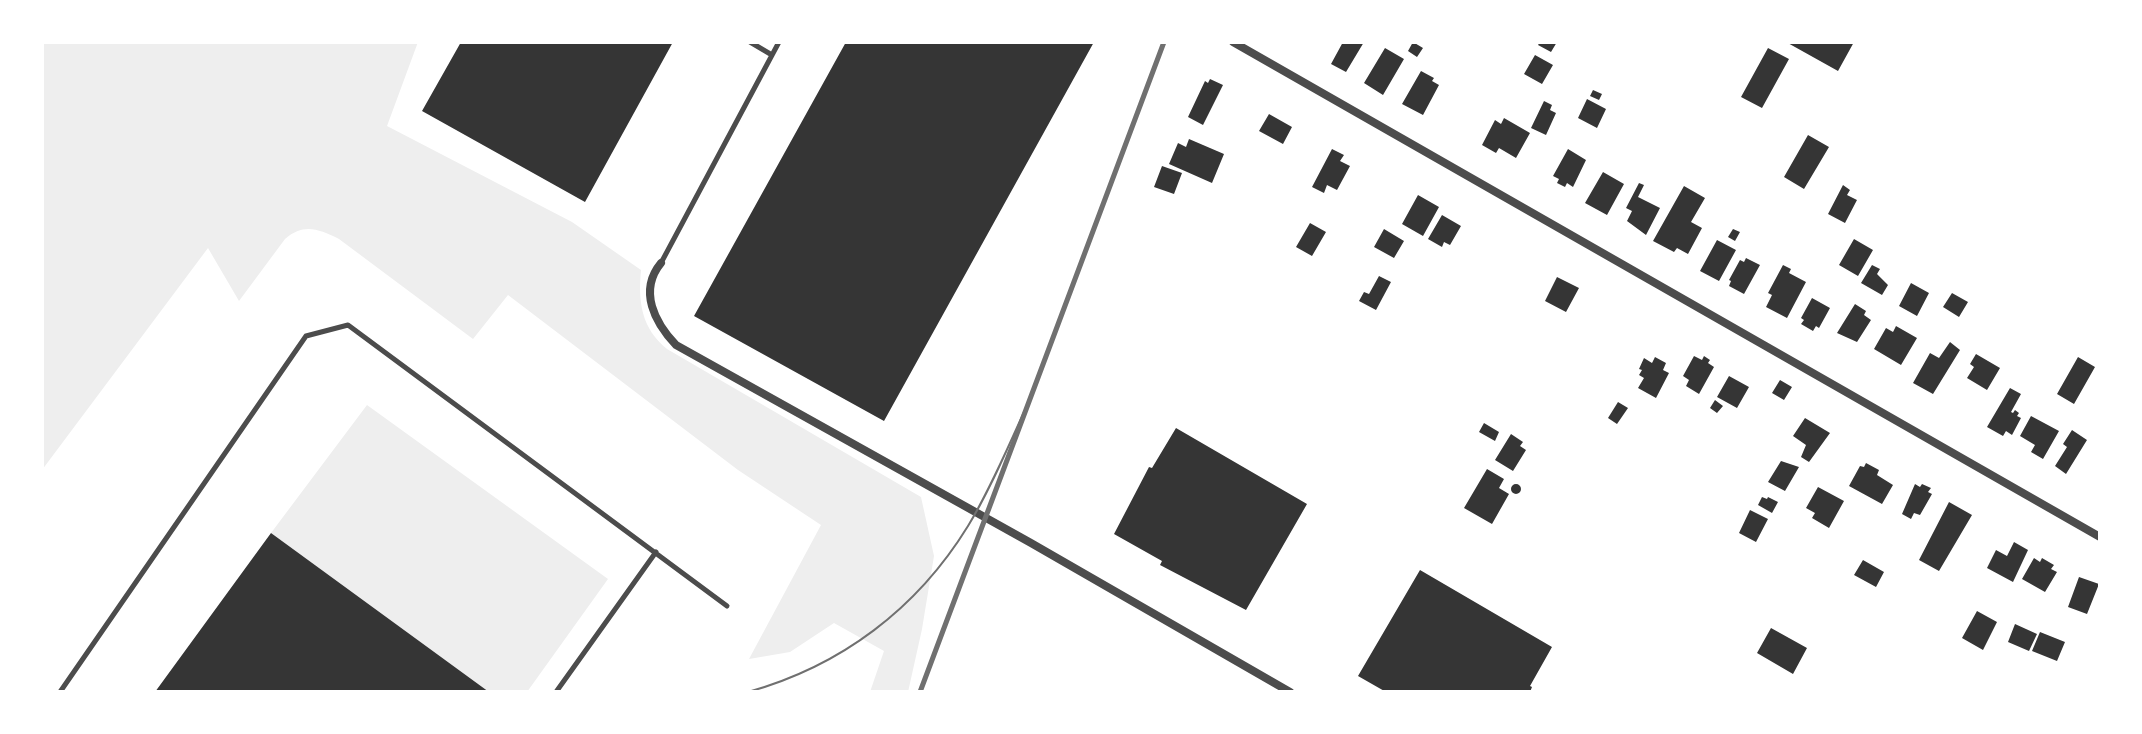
<!DOCTYPE html>
<html>
<head>
<meta charset="utf-8">
<style>
	body { margin:0 }
	#map { position:relative; width:2142px; height:734px; overflow:hidden; background:#fff; font-family:Karla,sans-serif }
	canvas { display:block }
	.frame { position:absolute; inset:0; border:44px solid #fff; pointer-events:none }
</style>
</head>
<body>
<div id="map">
<canvas width="2142" height="734"></canvas>
<div class="frame"></div>
</div>
<script>
const c = document.querySelector('canvas').getContext('2d');
c.lineJoin = 'round';
function fillPath(path, color) { c.fillStyle = color; c.fill(path, 'evenodd'); }
function stroke(path, color, width, dash) { c.strokeStyle = color; c.lineWidth = width; c.lineCap = dash ? 'butt' : 'round'; c.setLineDash(dash || []); c.stroke(path); }
fillPath(new Path2D(`
	M42,42H418L387,126L572,222L641,270C638,301 641,328 667,349L921,497L934,556L922,629L908,692H870L884,651L834,623L790,652L749,659L821,525L738,470L508,295L473,339L339,239C318,229 304,223 285,239L239,301L208,248L42,470Z
	M367,405L608,579L527,692H489L271,533Z`), '#eee');
fillPath(new Path2D(`
	M461,42H673L585,202L422,111Z
	M846,42H1094L884,421L694,316Z
	M1343,42H1364L1346,72L1331,64Z
	M1413,42L1423,48L1417,57L1408,51Z
	M1540,42H1557L1551,52L1538,45Z
	M1786,42H1854L1838,71Z
	M1385,48L1404,59L1383,95L1364,83Z
	M1768,48L1789,59L1762,108L1741,97Z
	M1535,55L1553,65L1542,84L1524,74Z
	M1421,71L1434,78L1432,81L1439,85L1423,115L1402,104Z
	M1210,79L1223,85L1203,125L1188,117L1205,81L1208,83Z
	M1593,90L1602,94L1599,100L1590,96Z
	M1587,99L1606,109L1597,128L1578,118Z
	M1544,101L1552,105L1550,110L1556,113L1546,135L1531,128Z
	M1269,114L1292,127L1283,144L1259,131Z
	M1504,118L1530,133L1516,158L1499,148L1496,153L1482,145L1495,120L1501,124Z
	M1808,135L1829,147L1804,189L1784,177Z
	M1189,139L1224,154L1212,183L1169,164L1178,143L1186,147Z
	M1332,149L1344,155L1340,161L1350,166L1337,190L1327,185L1324,193L1312,187Z
	M1568,149L1586,160L1573,187L1567,183L1565,187L1557,183L1559,179L1553,176Z
	M1162,166L1182,173L1174,194L1154,187Z
	M1603,172L1624,184L1607,215L1585,203Z
	M1639,183L1644,185L1638,197L1660,208L1646,235L1627,221L1632,211L1626,208Z
	M1843,185L1850,190L1847,195L1857,200L1845,223L1828,214Z
	M1684,186L1705,198L1691,222L1702,228L1688,254L1677,248L1674,252L1653,241Z
	M1418,195L1439,207L1423,236L1402,224Z
	M1442,215L1461,226L1450,245L1444,242L1442,247L1428,239Z
	M1310,223L1326,232L1312,256L1296,247Z
	M1384,229L1404,241L1394,258L1374,247Z
	M1733,229L1740,232L1735,241L1728,237Z
	M1854,239L1873,250L1858,276L1839,265Z
	M1717,240L1736,250L1719,281L1700,271Z
	M1746,258L1760,265L1744,294L1729,286L1731,281L1729,280L1740,260L1744,262Z
	M1783,265L1791,269L1789,273L1806,282L1787,318L1766,307L1772,295L1768,293Z
	M1872,265L1880,269L1877,274L1888,285L1882,295L1861,283Z
	M1379,276L1391,282L1376,310L1359,301L1364,292L1369,294Z
	M1557,277L1579,288L1566,312L1545,301Z
	M1911,283L1929,293L1917,316L1899,306Z
	M1952,293L1968,302L1959,317L1943,307Z
	M1812,298L1830,308L1819,328L1816,326L1813,331L1801,324L1804,320L1801,318Z
	M1855,304L1866,311L1864,315L1871,320L1857,342L1837,333Z
	M1896,326L1917,338L1901,365L1874,349L1886,328L1893,332Z
	M1950,342L1960,350L1933,394L1913,383L1930,353L1939,358Z
	M1976,354L2000,368L1987,390L1967,378L1974,367L1970,364Z
	M1694,356L1702,360L1704,356L1710,360L1708,363L1714,367L1699,394L1686,386L1689,380L1683,376Z
	M1655,357L1666,363L1663,370L1669,373L1656,398L1638,388L1644,378L1639,375L1642,370L1639,369L1644,358L1652,363Z
	M2078,357L2095,367L2074,404L2057,394Z
	M1729,376L1749,387L1737,408L1717,397Z
	M1780,380L1792,387L1784,400L1772,393Z
	M2010,388L2021,394L2011,412L2013,413L2015,410L2019,413L2017,416L2021,418L2012,435L2006,431L2003,436L1987,427Z
	M1715,400L1723,406L1717,413L1710,408Z
	M1618,402L1628,408L1617,424L1608,418Z
	M2031,416L2059,431L2043,459L2031,452L2035,445L2020,436Z
	M1805,418L1830,433L1809,462L1801,457L1806,445L1793,436Z
	M1484,423L1499,432L1495,441L1479,432Z
	M1176,428L1307,504L1246,610L1160,565L1162,561L1114,534L1149,467L1152,468Z
	M2072,430L2087,440L2066,474L2055,466L2067,447L2063,444Z
	M1511,434L1523,442L1520,446L1526,450L1513,471L1495,460Z
	M1781,461L1799,467L1785,491L1768,482Z
	M1866,463L1879,470L1877,475L1893,485L1882,504L1849,486L1860,466L1864,467Z
	M1487,469L1504,479L1499,488L1509,494L1492,524L1464,508Z
	M1915,484L1920,487L1922,484L1931,488L1928,492L1932,494L1920,515L1914,513L1911,519L1902,514Z
	M1511 489a5 5 0 1 1 10 0a5 5 0 1 1-10 0Z
	M1818,487L1844,501L1829,528L1812,518L1815,513L1806,508Z
	M1762,497L1767,499L1768,497L1778,502L1772,513L1758,505Z
	M1949,502L1972,515L1939,571L1919,560Z
	M1750,510L1768,519L1756,542L1739,533Z
	M271,533L489,692H155Z
	M2014,542L2028,550L2013,582L1987,568L1996,550L2007,556Z
	M2034,558L2040,562L2042,558L2054,565L2051,569L2057,572L2045,592L2022,579Z
	M1863,560L1884,572L1876,587L1854,575Z
	M1420,570L1552,647L1530,686L1532,687L1530,692H1386L1358,676Z
	M2079,577L2099,584L2087,614L2068,607Z
	M1977,611L1997,622L1983,650L1962,638Z
	M2015,624L2037,634L2029,651L2008,642Z
	M1771,628L1807,648L1793,674L1757,653Z
	M2040,632L2065,642L2057,661L2032,651Z`), '#353535');
stroke(new Path2D(`
	M750,42L772,55
	M661,263L779,42
	M60,692L306,336L348,325L727,606
	M556,692L656,552`), '#4c4c4c', 5);
stroke(new Path2D(`
	M1233,42L2100,537
	M661,263C638,291 655,323 676,345L1031,543L1290,692`), '#4c4c4c', 8);
stroke(new Path2D(`
	M748,692C841,666 917,609 968,526C990,490 1007,449 1025,410`), '#707070', 2);
stroke(new Path2D(`
	M920,692L1164,42`), '#707070', 5);
</script>
</body>
</html>
